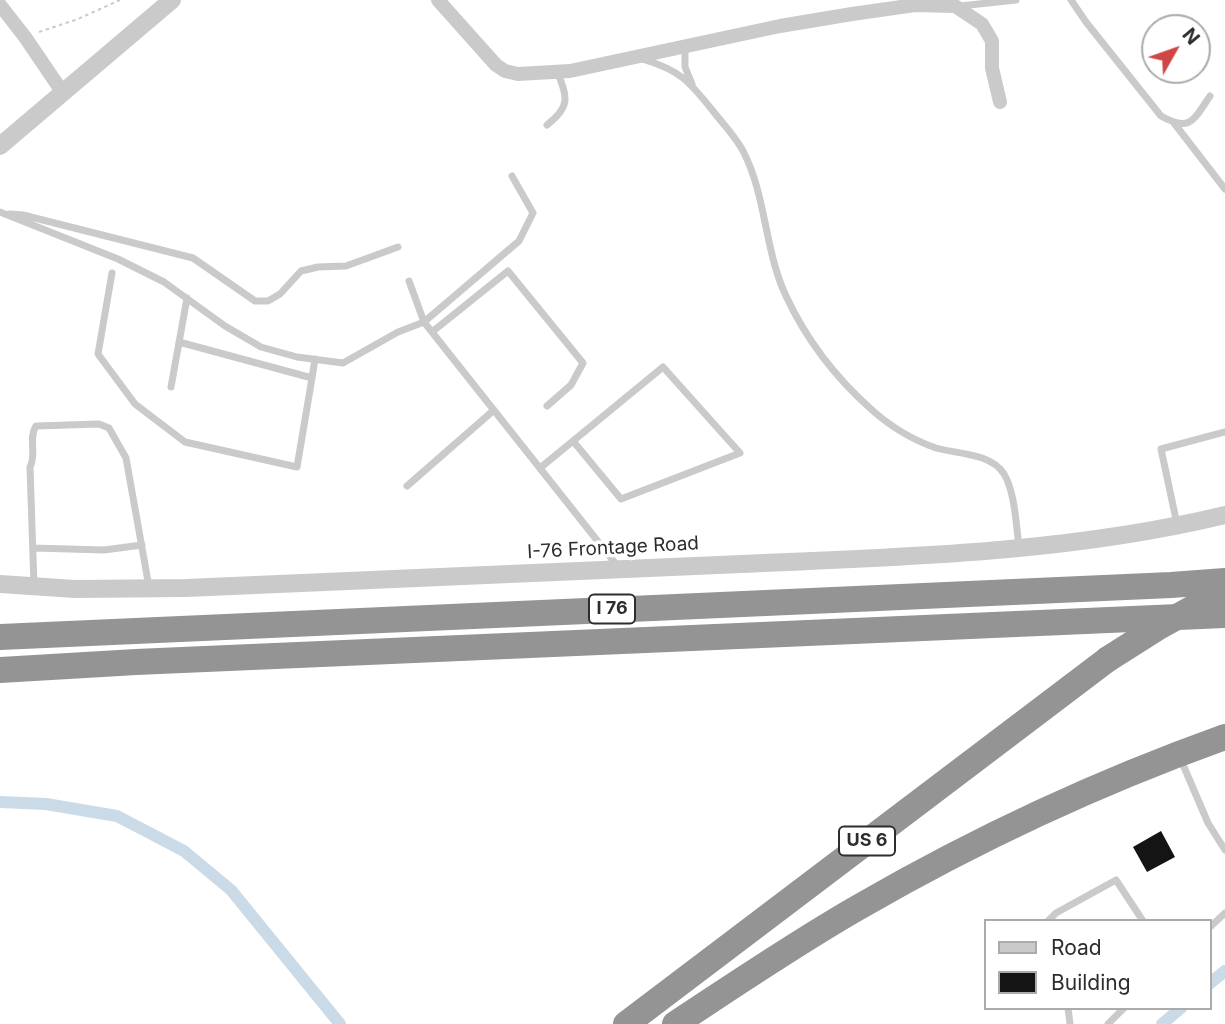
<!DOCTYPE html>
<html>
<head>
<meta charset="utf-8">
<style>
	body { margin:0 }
	#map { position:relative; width:1225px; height:1024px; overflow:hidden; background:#fff; font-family:Inter,sans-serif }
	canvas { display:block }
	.legend { position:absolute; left:984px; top:919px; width:228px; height:91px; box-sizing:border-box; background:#fff; border:2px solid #ababab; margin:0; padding:9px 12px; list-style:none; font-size:21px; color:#2d2d2d }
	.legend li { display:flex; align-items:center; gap:14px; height:35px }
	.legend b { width:35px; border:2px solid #ababab }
	.north { position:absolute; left:1141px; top:14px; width:70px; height:70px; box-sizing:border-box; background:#fff; border:2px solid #ababab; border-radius:50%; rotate:50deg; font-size:19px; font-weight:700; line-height:28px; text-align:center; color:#2d2d2d }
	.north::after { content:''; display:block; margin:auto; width:24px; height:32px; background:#cf4645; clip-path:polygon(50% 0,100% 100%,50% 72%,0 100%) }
</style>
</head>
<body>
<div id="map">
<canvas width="1225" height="1024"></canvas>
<ul class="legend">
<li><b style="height:9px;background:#cacaca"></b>Road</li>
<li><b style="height:19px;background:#141414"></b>Building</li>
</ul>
<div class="north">N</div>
</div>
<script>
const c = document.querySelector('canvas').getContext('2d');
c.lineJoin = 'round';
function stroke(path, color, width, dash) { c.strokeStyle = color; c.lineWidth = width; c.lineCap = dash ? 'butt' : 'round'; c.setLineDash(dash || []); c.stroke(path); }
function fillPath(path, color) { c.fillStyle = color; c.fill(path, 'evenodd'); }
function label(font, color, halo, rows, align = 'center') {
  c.font = font + ' Inter,sans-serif'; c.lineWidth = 7; c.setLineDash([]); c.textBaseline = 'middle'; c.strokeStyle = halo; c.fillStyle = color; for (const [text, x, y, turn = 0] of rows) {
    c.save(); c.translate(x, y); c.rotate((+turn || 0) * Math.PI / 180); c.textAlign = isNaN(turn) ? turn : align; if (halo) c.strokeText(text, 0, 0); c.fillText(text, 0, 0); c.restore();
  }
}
stroke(new Path2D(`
	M0,802L46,804L117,816L184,851L231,890L340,1024
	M1209,984L1225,971
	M1162,1024L1181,1008`), '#cbdae7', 12);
fillPath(new Path2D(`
	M1161,831L1175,857L1147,872L1133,847Z`), '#141414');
stroke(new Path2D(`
	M39,32L78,19L120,0`), '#cacaca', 2, [3.5, 3.5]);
stroke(new Path2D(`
	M1071,0L1086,22L1161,116C1191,133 1194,119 1210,96
	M960,6L1016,0
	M685,47V67L692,84
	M642,59C680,70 689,81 713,111C723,124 737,138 744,153C766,196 765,252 786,296C806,339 837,379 872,410C890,426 913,440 936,448C957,454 991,453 1004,474C1015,492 1016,525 1019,546
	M1174,123L1225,189
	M547,125C571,106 567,98 558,73
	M0,212L118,259L164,282L225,326L261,347L297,357L343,363L398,332L424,322L619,568
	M10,214L23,215L193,258L255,301H268L280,294L301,271L318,267L346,266L398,247
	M112,273L98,354L135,404L185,442L297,467L312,378L179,342
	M409,281L424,322L519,241L533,213L512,176
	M432,332L508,271L583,363L571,385L547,406
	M312,378L315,359
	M171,387L187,298
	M540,468L573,441L621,499L740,453L663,367L573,441
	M407,486L494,410
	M1177,524L1161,449L1225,432
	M33,548L104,550L142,545
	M34,586L30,467C37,454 28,438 36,426L99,424L109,428L126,458L149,587
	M1181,760L1208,823L1225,850
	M1048,921L1056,913L1116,880L1143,921
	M1209,928L1225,913
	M1068,1008L1070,1024
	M1108,1024L1124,1008`), '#cacaca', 7);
stroke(new Path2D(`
	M438,0L496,65L505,71L518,74L570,71L780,26L852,14L915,5L955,6L982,24L992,41V68L1000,102
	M0,5L25,37L63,93`), '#cacaca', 14);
stroke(new Path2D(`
	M0,146L172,0
	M0,584L75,589L186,588C371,580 556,572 741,564C902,557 1068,553 1225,515`), '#cacaca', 18);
stroke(new Path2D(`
	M0,637L1171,585L1225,581
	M0,670L136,662L1225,615
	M626,1024L1108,659
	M675,1024C736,984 796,943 859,907C975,840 1099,782 1225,737`), '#949494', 26);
stroke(new Path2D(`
	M1108,659L1157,628L1225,590`), '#949494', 26);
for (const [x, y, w] of [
	[612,609,46],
	[867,841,56]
]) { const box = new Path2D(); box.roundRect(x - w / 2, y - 14.5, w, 29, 5); c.fillStyle = '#fff'; c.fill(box); stroke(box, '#2d2d2d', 2); }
label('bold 18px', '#2d2d2d', null, [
	["I 76",612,609],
	["US 6",867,841]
]);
label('19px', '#2d2d2d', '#fff', [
	["I-76 Frontage Road",613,548,-3]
]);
</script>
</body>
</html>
